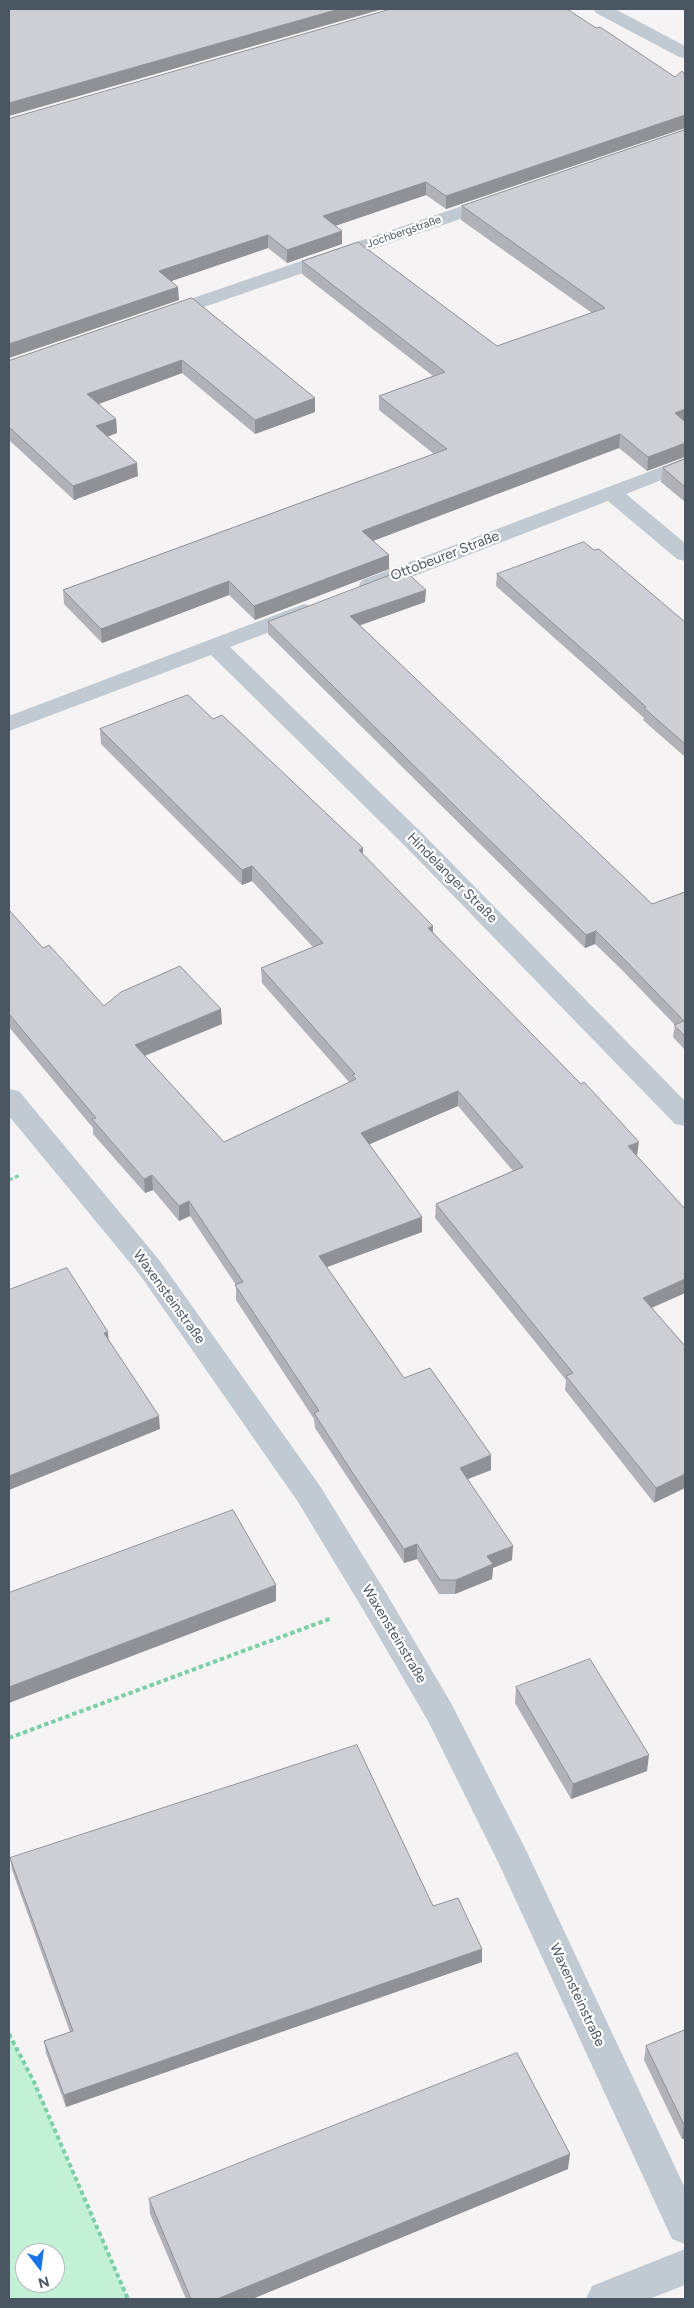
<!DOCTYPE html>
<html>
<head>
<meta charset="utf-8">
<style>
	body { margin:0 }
	#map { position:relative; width:694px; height:2308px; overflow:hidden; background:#f5f3f3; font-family:Figtree,sans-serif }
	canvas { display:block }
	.frame { position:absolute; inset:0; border:10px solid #4a5661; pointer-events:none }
	.north { position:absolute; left:15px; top:2243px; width:50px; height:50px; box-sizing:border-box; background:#fff; border:1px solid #b7bbc0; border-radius:50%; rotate:165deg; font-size:14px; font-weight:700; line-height:20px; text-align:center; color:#4a5661 }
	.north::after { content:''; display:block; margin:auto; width:18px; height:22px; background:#1a73e8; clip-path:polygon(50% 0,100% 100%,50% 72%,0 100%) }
</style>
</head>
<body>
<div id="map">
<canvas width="694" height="2308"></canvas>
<div class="frame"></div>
<div class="north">N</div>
</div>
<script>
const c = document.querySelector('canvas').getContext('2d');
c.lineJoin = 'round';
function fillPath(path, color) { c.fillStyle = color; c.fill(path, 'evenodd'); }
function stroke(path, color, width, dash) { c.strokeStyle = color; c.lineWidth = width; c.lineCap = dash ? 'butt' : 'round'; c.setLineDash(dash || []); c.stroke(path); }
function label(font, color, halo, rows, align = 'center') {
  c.font = font + ' Figtree,sans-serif'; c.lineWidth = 4.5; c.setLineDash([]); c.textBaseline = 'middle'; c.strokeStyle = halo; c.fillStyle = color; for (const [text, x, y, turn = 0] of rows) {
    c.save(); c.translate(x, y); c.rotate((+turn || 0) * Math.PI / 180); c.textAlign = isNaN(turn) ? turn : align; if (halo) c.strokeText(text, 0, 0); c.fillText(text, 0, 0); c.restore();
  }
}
fillPath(new Path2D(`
	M9,2034L34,2082L128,2299H9ZM25,2253H55V2283H25Z`), '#c3f1d5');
stroke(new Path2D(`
	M9,1180L20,1175`), '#7ad0a6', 3, [4, 2.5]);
stroke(new Path2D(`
	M9,1738L332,1618
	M9,2034L34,2082L128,2299`), '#7ad0a6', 4, [4.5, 3]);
fillPath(new Path2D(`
	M593,9H615L685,46V58L679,57L596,13Z
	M497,194L504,196L507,200L504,204L169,319L162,321L155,319L152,315L155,311Z
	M685,458V471L626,494L685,543V561L677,559L608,501L378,590L370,592L362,590L359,585L362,580Z
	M304,604L312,606L315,611L312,616L230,647L422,833L685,1101V1126L675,1124L404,845L211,655L9,731V716Z
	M9,1089L19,1091L160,1261L320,1486L386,1593L451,1703L526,1850L685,2188V2244L672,2239L499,1864L428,1721L364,1611L298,1502L140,1275L9,1116Z
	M685,2249V2285L649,2299H586L592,2286Z`), '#c1cad2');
fillPath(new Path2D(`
	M596,28L675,77L685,75V128L446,209L426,195L335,226L342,231V244L287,263L268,248L171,281L179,300L9,358V119Z
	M685,130L647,471L619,448L373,541L389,555V569L255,620L229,595L102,643L64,604L63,590L434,454L379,410V396L433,376L302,274V261L497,346L592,313L461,220L462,206Z
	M192,298L315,398V412L255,434L182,373L98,404L116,419L117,433L107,437L138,476L74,500L9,440V361Z
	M685,459V502L661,482L663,468Z
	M594,550L685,622V757L643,720L644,718L604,682L496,586L497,574Z
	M425,602L359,625L652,904L685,892V1050L673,1037L675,1025L620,968L595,944L585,948L268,634V622Z
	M213,719L363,848V855L433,926V932L685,1209V1293L652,1308L685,1346L654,1503L565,1390L566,1380L435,1218L436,1204L513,1171L458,1106L369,1144L422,1217V1232L327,1267L404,1378L491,1470L468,1479L512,1560L493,1568L492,1579L455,1594H439L417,1559L404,1563L315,1428L314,1419L236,1300V1285L190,1216L179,1221L153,1190L145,1193L93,1134V1128L9,1027V910L43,948L104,1006L222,1024L145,1056L224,1142L349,1082L262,983L261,968L313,947L252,881L242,885L101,744L100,729Z
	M516,1687L647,1771L571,1799L515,1703Z
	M10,1858L433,1906L482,1949V1962L66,2107L46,2053L44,2041L70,2032L12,1870Z
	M685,2030V2138L682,2139L644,2060L646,2046Z
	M568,2169L252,2299H186L150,2214L149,2199Z`), '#b0b2b7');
fillPath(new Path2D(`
	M339,9H383L9,116V103Z
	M685,115V128L446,209V196Z
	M426,182V195L323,230V216Z
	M342,231V244L287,263V250Z
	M268,235V248L160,285L159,271Z
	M178,287L179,300L9,358V344Z
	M182,360V373L88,408L87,394Z
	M315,398V412L255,434V420Z
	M685,409V423L675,413Z
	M116,419L117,433L97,440L96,426Z
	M620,434L619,448L362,545V531Z
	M685,443V457L647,471L648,457Z
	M137,463L138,476L74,500L73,486Z
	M389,555V569L255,620L254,606Z
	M229,581V595L102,643L101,629Z
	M426,590L425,602L350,629V616Z
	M363,848V863L359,850Z
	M252,866V881L242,885V870Z
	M433,926L432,941L428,928Z
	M596,931L595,944L585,948L586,935Z
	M221,1009L222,1024L136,1059L135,1045Z
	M458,1091V1106L361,1148V1133Z
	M639,1142L637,1156L626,1161L628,1146Z
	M152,1175L153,1190L145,1193L144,1179Z
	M189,1201L190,1216L179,1221V1206Z
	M422,1217V1232L319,1270V1256Z
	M685,1279V1293L641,1312L643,1298Z
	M108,1332L109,1345L104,1333Z
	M159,1416L160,1429L9,1490V1476Z
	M491,1455V1470L460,1482V1468Z
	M685,1474V1488L654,1503L656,1488Z
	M417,1544V1559L404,1563V1549Z
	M513,1546L512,1560L493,1568L492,1579L455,1594L456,1580L487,1556Z
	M276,1585V1601L9,1703V1687Z
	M649,1755L647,1771L571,1799L573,1784Z
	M482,1949V1962L66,2107L64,2095Z
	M685,2124V2138L682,2139L684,2125Z
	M570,2154L568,2169L252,2299H217Z`), '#909195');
const building = new Path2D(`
	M9,9H339L9,103Z
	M391,9H567L596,28L600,27L675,77L682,71L685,75V115L446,196L426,182L323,216L342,231L287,250L268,235L159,271L178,287L9,344V119Z
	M685,130V409L675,413L685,422V443L648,457L620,434L362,531L389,555L254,606L229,581L101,629L63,590L447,449L379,396L445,372L302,261L358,242L497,346L605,308L462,206Z
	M192,298L315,398L255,420L182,360L87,394L116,419L96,426L137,463L73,486L9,427V361Z
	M685,459V487L663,468Z
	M584,542L594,550L599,549L685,622V744L644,708L646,707L605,669L497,574Z
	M404,570L426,590L350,616L652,904L685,892V1036L674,1025L684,1021L621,956L596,931L586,935L268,622Z
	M188,695L213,719L222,715L363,848L359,850L433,926L428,928L581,1084L584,1082L639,1142L628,1146L685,1209V1279L643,1298L685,1346V1474L656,1488L566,1376L573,1373L436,1204L523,1167L458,1091L361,1133L422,1217L319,1256L404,1378L430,1368L491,1455L460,1468L513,1546L487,1556L493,1564L456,1580H440L417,1544L404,1549L352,1472L314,1413L319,1411L235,1285L243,1282L189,1201L179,1206L152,1175L144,1179L92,1119L96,1118L9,1014V910L43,948L49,945L104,1006L121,992L180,966L221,1009L135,1045L224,1142L356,1079L352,1075L355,1074L261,968L323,943L252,866L242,870L100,729Z
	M67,1268L108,1332L104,1333L159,1416L9,1476V1290Z
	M233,1510L276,1585L9,1687V1593Z
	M590,1659L649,1755L573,1784L516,1687Z
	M357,1745L433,1906L458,1898L482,1949L64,2095L44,2041L73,2031L10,1858Z
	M685,2030V2124L684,2125L646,2046Z
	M517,2053L570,2154L217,2299H191L149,2199Z`);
fillPath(building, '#cdcfd5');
stroke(building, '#909195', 1);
label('11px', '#4a5661', '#fff', [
	["Jochbergstraße",404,232,-19]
]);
label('14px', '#4a5661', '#fff', [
	["Ottobeurer Straße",445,556,-21],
	["Hindelanger Straße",452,878,45],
	["Waxensteinstraße",169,1297,54],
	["Waxensteinstraße",394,1634,59],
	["Waxensteinstraße",577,1995,65]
]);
</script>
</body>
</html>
